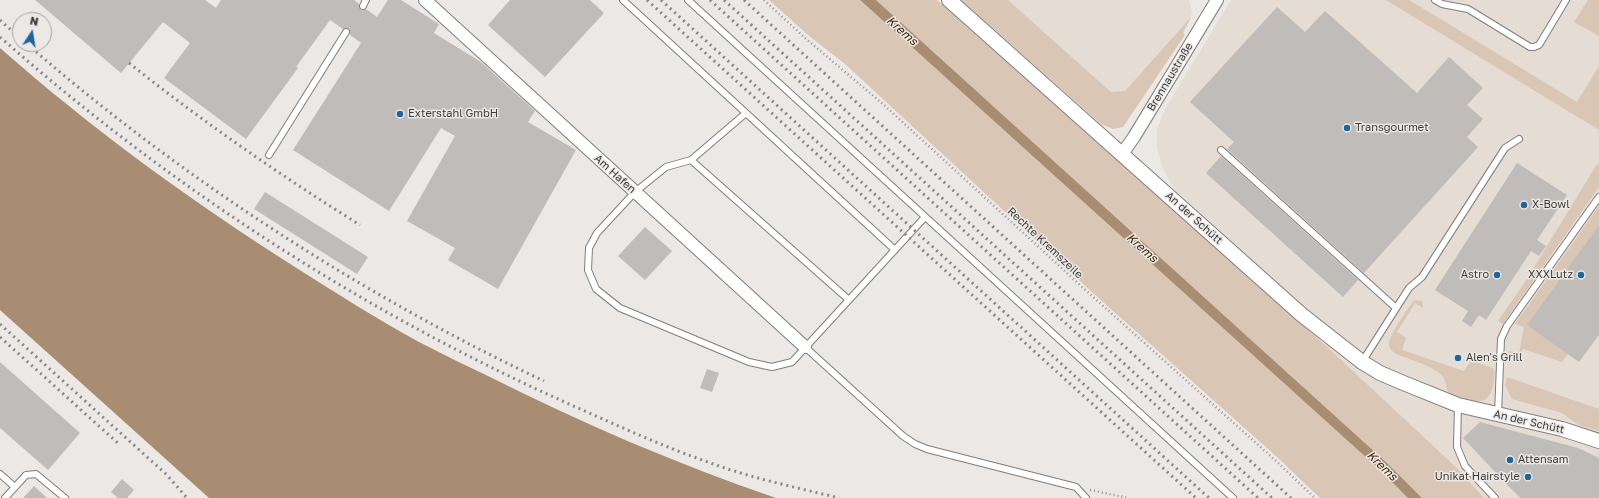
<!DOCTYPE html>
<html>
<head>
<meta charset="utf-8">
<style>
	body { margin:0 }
	#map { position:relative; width:1599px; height:498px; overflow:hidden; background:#ebe8e5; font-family:"Golos Text",sans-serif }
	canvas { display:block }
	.north { position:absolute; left:12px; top:12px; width:40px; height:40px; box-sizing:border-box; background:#ebe8e5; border:1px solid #a5a3a1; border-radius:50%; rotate:12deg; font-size:11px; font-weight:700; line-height:16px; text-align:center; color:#3d3c3a }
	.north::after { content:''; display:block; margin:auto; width:14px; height:18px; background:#20669b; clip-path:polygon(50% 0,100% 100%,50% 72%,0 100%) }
</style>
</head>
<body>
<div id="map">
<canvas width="1599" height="498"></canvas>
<div class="north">N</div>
</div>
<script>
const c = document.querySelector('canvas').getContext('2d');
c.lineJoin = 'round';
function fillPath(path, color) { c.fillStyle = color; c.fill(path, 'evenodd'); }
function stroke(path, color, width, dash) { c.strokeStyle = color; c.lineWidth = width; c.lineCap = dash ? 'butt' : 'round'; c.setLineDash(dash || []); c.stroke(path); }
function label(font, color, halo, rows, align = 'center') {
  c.font = font + ' "Golos Text",sans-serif'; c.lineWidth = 3; c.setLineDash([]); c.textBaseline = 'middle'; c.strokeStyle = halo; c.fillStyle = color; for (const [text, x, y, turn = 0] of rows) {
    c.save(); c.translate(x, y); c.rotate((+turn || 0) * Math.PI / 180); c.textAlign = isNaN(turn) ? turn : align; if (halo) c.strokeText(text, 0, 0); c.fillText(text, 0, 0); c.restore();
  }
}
fillPath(new Path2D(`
	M1008,0H1189L1192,11L1191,17L1125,91L1111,92Z
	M1231,0H1599V498H1484L1457,468L1324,344L1333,333L1174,189L1163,169L1157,148V129L1165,109Z`), '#e5dcd4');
fillPath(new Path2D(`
	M769,0H860L1380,470L1408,498H1320L1277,457L1094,294L845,64L808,35Z
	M876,0H937L1324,344L1457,468L1484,498H1422L1387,463Z
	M961,0H1008L1111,92L1125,91L1191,17L1183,33L1185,35L1123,127L1113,129L1101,124Z
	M1386,0H1409L1577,102L1599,66V130Z
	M1588,0H1599V36L1574,22Z
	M1597,164L1599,165V187L1503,324L1498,321L1525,282Z
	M1599,206V225L1528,325L1568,354L1562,362L1523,349L1519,357L1508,354L1509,351L1519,353L1524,327L1515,324Z
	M1415,300L1422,301L1423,308L1415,303L1397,332L1406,338L1402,350L1464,371L1476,353L1474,361L1475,362L1493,368C1496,372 1494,380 1493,385C1489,405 1479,402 1463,398C1459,396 1452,395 1449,392C1444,388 1448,378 1438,372C1426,364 1409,359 1396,354C1392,351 1389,349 1389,344C1389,335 1409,306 1415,300Z
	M1507,377L1599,409V431L1579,425L1562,413L1512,399L1505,385Z`), '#dac6b4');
fillPath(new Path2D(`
	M860,0H876L1387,463L1422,498H1408L1380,470Z
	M0,48C92,129 191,201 295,267C336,293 377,319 419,342C442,354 465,365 488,376C581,423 677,464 776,498H209L0,310Z`), '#a88d73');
fillPath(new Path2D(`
	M35,0H205L216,8L221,0H354L359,4V7L361,10H364L366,9L377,17L388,0H401L439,24L434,33L481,62L535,111L528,122L576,150L498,289L448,260L455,248L407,221L455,136L441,128L389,211L293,150L361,43L350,35V30L348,28L343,29L330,20L296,67L298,68L246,139L164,78L190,43L163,22L121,73Z
	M510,0H590L604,13L545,77L488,25Z
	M1277,7L1305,32L1325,11L1417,93L1449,57L1483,88L1467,105L1483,119L1467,137L1478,147L1364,273L1227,149L1234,142L1190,102Z
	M1221,156L1358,280L1343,297L1206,173Z
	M1517,163L1567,195L1537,240L1546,246L1539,256L1531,251L1486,320L1479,315L1471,327L1462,321L1468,311L1435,290Z
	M265,192L368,257L357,274L254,209Z
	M1599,225V335L1579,362L1527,325Z
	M645,227L672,251L645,280L618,256Z
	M0,362L80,433L48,470L0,428Z
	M707,369L719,373L712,392L700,388Z
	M1480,422L1578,448L1599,458V498H1520L1463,438Z
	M122,479L134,490L127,498H118L111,492Z
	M34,486L47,498H23Z`), '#bfbcb9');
const service = new Path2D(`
	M623,0L895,250
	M688,0L1233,498
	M1435,0L1442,4L1468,9L1530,47H1534L1539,45L1566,0
	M363,6L366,0
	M746,113L691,160L666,167L635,192L597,233L589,248L588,270L596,289L620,308L749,362L772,367L792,362L925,217
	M1221,150L1396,308
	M269,155L346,32
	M691,160L849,300
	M805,347L903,436L915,444L927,449L1076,487L1086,498
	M1362,362L1409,288L1422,277L1505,148L1519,139
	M1458,405L1457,447L1465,466L1495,498
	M1498,414L1501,339L1507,326L1599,197
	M0,474L15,487
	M5,498L26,475L36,474L65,498`);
const minor = new Path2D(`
	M425,0L805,347
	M1122,154L1134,137L1217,0`);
const tertiary = new Path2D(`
	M949,0L1302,315L1362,362L1380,373L1401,382L1458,405L1562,429L1599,441`);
stroke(service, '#817e7c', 8);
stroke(minor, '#817e7c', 14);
stroke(tertiary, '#817e7c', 16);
stroke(new Path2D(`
	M764,0L805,38L884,105L1092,296L1275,460L1315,498
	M1090,490L1128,498`), '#93918e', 2.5, [1, 3]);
stroke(service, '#fff', 6);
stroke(minor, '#fff', 12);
stroke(tertiary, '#fff', 14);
stroke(new Path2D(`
	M647,0L1196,498
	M661,0L1209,498
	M710,0L1258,498
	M724,0L1272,498
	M744,0L1291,498
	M0,20L20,38
	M0,37C172,189 368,315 578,408C621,427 664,447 708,462C750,478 795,487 839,498
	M27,44C181,178 360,294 544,381
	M129,63C203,122 280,175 360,225
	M0,324L167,475L187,498
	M0,337L120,445`), '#8a8886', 3, [2, 4]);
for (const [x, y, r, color] of [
	[400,114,4,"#20669b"],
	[1347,128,4,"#20669b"],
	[1524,205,4,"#20669b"],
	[1497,275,4,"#20669b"],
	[1581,275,4,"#20669b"],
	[1458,358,4,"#20669b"],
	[1510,460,4,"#20669b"],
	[1528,477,4,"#20669b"]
]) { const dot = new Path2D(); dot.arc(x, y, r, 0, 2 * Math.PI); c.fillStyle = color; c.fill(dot); stroke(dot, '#ebe8e5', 1.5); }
label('11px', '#3d3c3a', '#ebe8e5', [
	["Brennaustraße",1170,77,-59],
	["Am Hafen",615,174,42],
	["An der Schütt",1194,218,42],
	["Rechte Kremszeile",1045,243,43],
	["An der Schütt",1529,422,13]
]);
label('11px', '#3d3c3a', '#ebe8e5', [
	["Exterstahl GmbH",408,114],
	["Transgourmet",1355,128],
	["X-Bowl",1532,205],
	["Astro",1489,275,"right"],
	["XXXLutz",1573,275,"right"],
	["Alen's Grill",1466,358],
	["Attensam",1518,460],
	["Unikat Hairstyle",1520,477,"right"]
], 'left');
label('italic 12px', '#442705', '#ebe8e5', [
	["Krems",902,31,42],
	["Krems",1142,248,42],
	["Krems",1382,466,44]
]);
</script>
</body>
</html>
